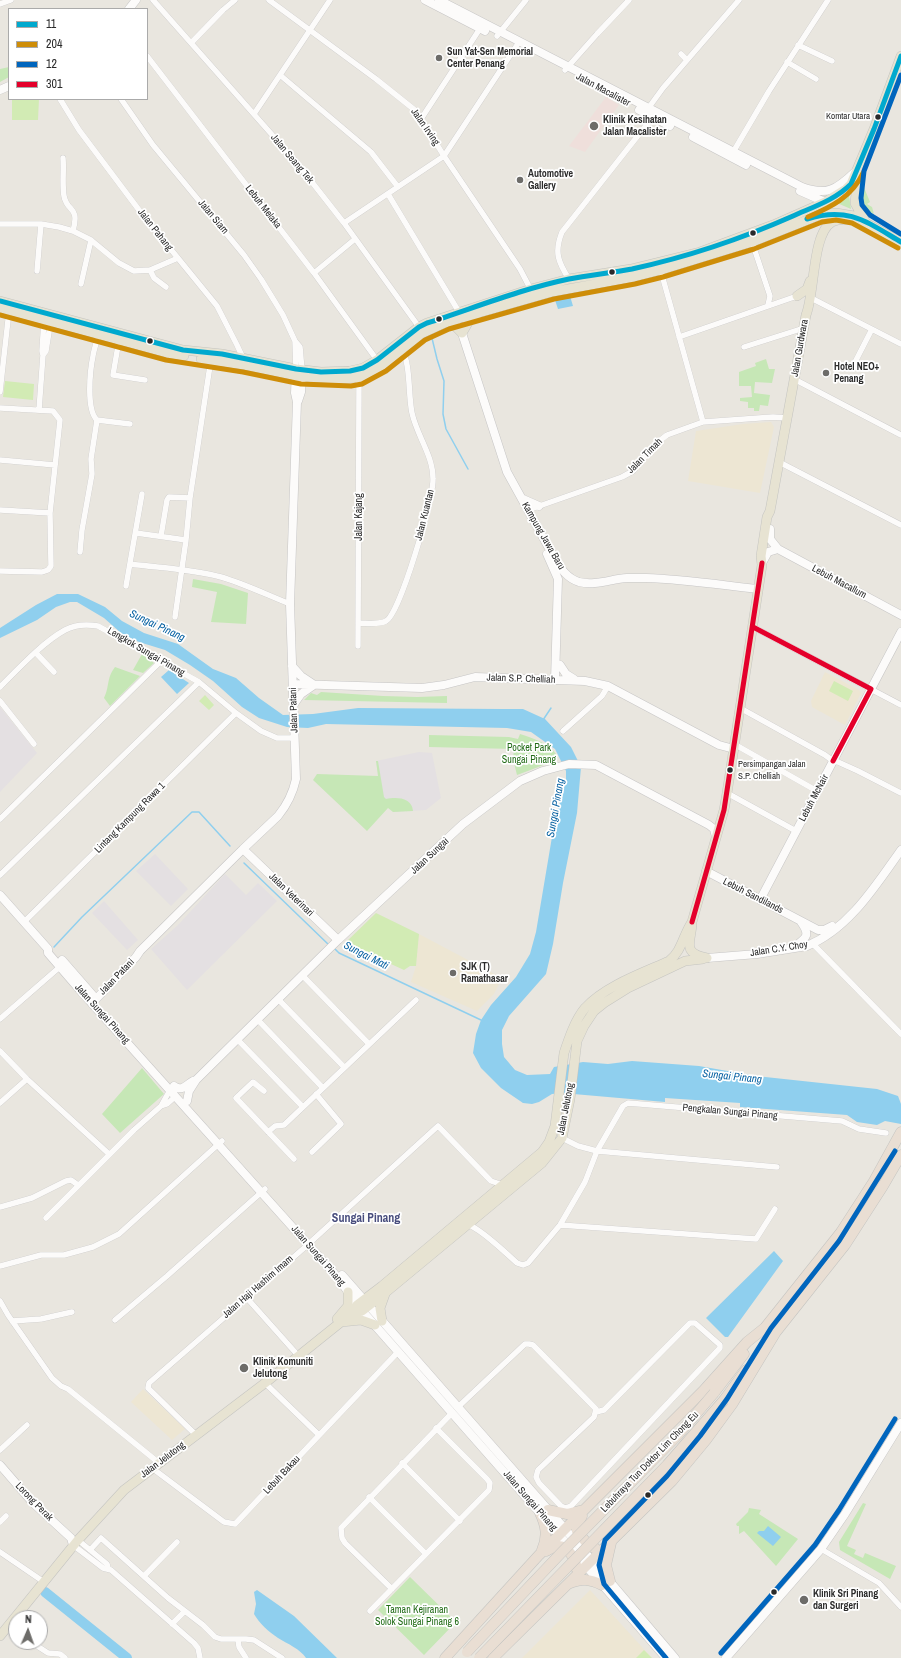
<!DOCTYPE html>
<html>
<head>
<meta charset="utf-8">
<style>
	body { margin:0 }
	#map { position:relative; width:901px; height:1658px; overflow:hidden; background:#e9e6df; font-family:"Archivo Narrow",sans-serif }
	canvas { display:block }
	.legend { position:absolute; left:8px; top:8px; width:140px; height:92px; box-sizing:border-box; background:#fff; border:1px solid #aaa; margin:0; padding:5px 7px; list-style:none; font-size:12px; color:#2a2a2a }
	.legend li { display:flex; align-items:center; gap:8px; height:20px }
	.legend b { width:20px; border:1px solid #aaa }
	.north { position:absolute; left:8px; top:1610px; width:40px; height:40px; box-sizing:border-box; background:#fff; border:1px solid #aaa; border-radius:50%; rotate:2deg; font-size:11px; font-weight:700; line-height:16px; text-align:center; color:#2a2a2a }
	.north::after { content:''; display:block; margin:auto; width:14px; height:18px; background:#6d6c69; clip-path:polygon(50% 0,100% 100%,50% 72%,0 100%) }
</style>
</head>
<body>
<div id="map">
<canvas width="901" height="1658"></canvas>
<ul class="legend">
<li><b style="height:5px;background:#00a9ce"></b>11</li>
<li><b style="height:5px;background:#ce8d08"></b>204</li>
<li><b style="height:5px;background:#0065bd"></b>12</li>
<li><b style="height:5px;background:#e4002b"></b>301</li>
</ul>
<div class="north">N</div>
</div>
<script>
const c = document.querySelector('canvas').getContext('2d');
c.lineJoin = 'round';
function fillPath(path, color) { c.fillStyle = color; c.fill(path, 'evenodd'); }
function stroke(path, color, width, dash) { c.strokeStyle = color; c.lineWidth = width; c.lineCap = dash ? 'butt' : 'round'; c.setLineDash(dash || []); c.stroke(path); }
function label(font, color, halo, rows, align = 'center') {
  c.font = font + ' "Archivo Narrow",sans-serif'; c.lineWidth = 3.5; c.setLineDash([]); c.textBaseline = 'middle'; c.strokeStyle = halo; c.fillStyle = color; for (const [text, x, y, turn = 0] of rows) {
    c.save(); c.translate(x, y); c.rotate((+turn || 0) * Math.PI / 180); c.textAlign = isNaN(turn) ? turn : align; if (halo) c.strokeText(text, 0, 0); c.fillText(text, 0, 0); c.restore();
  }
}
fillPath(new Path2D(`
	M0,707L37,753L0,792Z
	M419,752L432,753L441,798L426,810L393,812L382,801L376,761Z
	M155,854L188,889L171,906L136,871Z
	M225,874L246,895L258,883L277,901L187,990L151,949L178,925Z
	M104,901L138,940L127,950L92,913Z`), '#e4e0e2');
fillPath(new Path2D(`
	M771,422L774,427L760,493L688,481L696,431L743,424Z
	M825,672L859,690L861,693L845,725L812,707L811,701Z
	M419,934L502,978L494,994L477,1011L411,982L416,966Z
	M143,1389L185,1429L172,1440L131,1402Z
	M590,1590L652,1658H522Z`), '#ede6d3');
fillPath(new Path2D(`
	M606,97L619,105L585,152L569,146Z`), '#efdfdb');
fillPath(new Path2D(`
	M9,67V77L0,82V69Z
	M863,185L870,202L867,204L872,207L874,214C858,206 857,201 863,185Z
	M849,195L851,209L837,203Z
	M766,359L769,369H775L772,383L755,382L754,393L770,395L768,406L760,405L759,411H754V408H748V402L740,401V398L752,397L751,386H739V372L756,366L755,363Z
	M193,579L221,584L248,593L246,624L211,622L217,592L192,587Z
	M142,654L154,663L143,673L133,670Z
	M115,667L140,676L110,706L104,698C110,686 106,679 115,667Z
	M321,692L383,696L417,697L447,696V703L304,700L311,693L317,695Z
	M520,734C532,738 549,743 556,754L554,760L541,766L517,775L513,759L514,749L429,747V735L509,737L518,739Z
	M376,761H378L384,797L386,799C396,797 412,797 413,811L393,812L388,808L367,831L313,780L317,774L378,776Z
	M142,1068L164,1094L120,1133L102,1114Z
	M863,1503L866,1504L847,1546L856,1550L854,1554L863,1558L865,1553L896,1566L890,1579L840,1550L839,1542Z
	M749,1508L761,1510L759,1514L798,1539L776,1566L744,1531L739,1534V1526H737L736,1524L748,1512Z
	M410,1577L456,1622L424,1655L378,1610Z`), '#c6e7b6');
fillPath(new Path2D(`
	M12,99H39L38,120H12Z
	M5,381L34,384L33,400L3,397Z
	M834,681L853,691L848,701L829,691Z
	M205,695L214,705L209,710L199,701Z
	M376,913L419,934L416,966H410L404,970L345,943Z
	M644,1650L652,1658H636Z`), '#d2ebb4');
fillPath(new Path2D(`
	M570,296L573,306L558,309L555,300Z
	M57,594H78L105,607L122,621L144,633L178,644L213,669L236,678L259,698L283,715L313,714L358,708L502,709H523L545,719L571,747L581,767L577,813L563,883L553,944L546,974L509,1016L502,1030V1044L504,1057L515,1070L527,1075L550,1074L554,1067L583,1062L608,1064L632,1061L699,1066L756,1076L877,1089L898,1096L901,1104V1124L885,1121L877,1125L857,1122L847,1115L740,1107V1103L665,1098V1102L562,1093L552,1094L539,1102L532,1104L523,1103L501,1088L481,1068L473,1053L476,1034L481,1020L491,1005L516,977L530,954L536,932L554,825L566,780V771L555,749L531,732L507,728L326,724L308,728L287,727L259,718L242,707L213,681L190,665L165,650L139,642L121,633L104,618L77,602H70L56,607L37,620L0,638V628L36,605Z
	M169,670L189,683L177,694L161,677Z
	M774,1251L783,1261L728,1337H725L706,1318Z
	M768,1526L781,1537L773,1546L757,1533L759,1531H764Z
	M257,1590L294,1616L337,1658H306C300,1649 288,1644 278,1638C269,1632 259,1623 254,1614L256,1604L254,1592Z`), '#8fcfee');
stroke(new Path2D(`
	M431,334L437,359L444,381L443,414L446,429L468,469
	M543,720L551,708
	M244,863L329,945
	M54,947L82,917L192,812H199L230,846
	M334,948L339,953L481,1020`), '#8fcfee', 1.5);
stroke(new Path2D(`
	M45,1592L127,1658`), '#8fcfee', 10);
const street = new Path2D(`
	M153,0L297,163L344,223L419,327
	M269,0L376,79L416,111L444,156L520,269L531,290
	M0,4L11,0
	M497,36L526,0
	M192,42L223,10L235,0
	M798,45L832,61
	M681,54L687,60
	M147,56L314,273L377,360
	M787,62L816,79
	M565,70L597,34L629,0
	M280,75L371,152L398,187
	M60,99L79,130L142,214L217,306L237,345L244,360
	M121,99L153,145L244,255L261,279L283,315L295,341L300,347L302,370
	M647,110L663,88L739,0
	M254,114L330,0
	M421,119L481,27
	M732,154L769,91L828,0
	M63,158C64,171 62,184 64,196C67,213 80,205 73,231
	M388,194L459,312
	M344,223L444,156L519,42
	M0,224H41L59,227L73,231L91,240L119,263L134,271L150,270L178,258
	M752,242L770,296L768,305
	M660,268L703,422
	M150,270L154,278L166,287
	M37,271L41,224
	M314,273L355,239
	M569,279C558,262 554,252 562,232L655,114
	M81,284L91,240
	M811,298L901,344
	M679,337L797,296
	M119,340L113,375L145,380
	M295,341L296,369
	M744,347L804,328
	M43,355L42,351L44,320
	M853,366L872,329
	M794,379L901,435
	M0,392L9,311
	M0,408L53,411L60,420L50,513L51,566L48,570L42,572L0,571
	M39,410L43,355L46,351L51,319
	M97,420L130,424
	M0,460L55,465
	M779,462L901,525
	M0,510L50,513
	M528,510L622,477L633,471L658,442L667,435L703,422L773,417L787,418
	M136,533L186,540
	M161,536L167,500L169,497L190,498
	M80,552L82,530L92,474L91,459L97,420C86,410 90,370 93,356C94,348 98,340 98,332
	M130,564C161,568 192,569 221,577C245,584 267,595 290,604
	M126,586L142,494
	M175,617L186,540L190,498L211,359
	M359,623C367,623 379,625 386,621C400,614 434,497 433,479C433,455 417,436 412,413C408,395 411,363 401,347
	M753,627L901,705
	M358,646L359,378
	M36,653L54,672
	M0,687C18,669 43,642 65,630C76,624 87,624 98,626L199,682L236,713L261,731L277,738H295
	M0,701L34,744
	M740,708L825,755L833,761L838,762L858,771L901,793
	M563,731L602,696L608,686
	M734,744L817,791
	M727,793L796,831
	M0,819L161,661
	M0,875L199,682
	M24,922L236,713
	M813,944L901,1034
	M302,975L369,1044
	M278,999L344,1067
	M0,1019L62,965
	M257,1019L323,1088
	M237,1039L303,1107
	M0,1051L27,1079L109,1154
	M264,1091L253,1082L236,1098L294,1159
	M0,1103L27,1079
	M161,1106L170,1090
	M268,1132L275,1126L284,1125L416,1000
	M562,1138L578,1146L597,1151L777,1167
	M312,1152L341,1124L316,1094
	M0,1207L32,1198L66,1181L71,1180L78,1185
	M46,1218L134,1130L161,1106L167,1104L176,1096
	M468,1225C479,1227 507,1254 517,1263L523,1265L528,1263L560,1225L585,1182L597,1151L623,1106L628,1103L842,1121L859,1129L886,1133
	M560,1225L756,1239L775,1209
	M0,1266L41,1255H64L93,1247L119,1234L222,1141
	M246,1297L295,1352
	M0,1301L8,1315L52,1378L61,1386L68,1389L159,1463
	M115,1320L167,1276L265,1189
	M12,1321L41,1319L72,1312
	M265,1383L319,1435
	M458,1407L525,1344H529L533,1345L596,1409L594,1417L538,1470L536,1477L539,1483L561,1506L565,1508L571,1506L720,1348V1345L695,1323H690L604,1410L596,1412
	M196,1435L148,1388L149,1383L304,1248L438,1126L491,1181L503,1185
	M0,1450L27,1425
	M402,1463L460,1521
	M152,1468L224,1522L235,1524L398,1352
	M369,1497L426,1554
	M0,1522L6,1516
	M78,1540L107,1564L108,1568
	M73,1545L103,1568L111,1570L194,1643L198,1648L200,1658
	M821,1549L879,1583L901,1607
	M90,1550L101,1538L168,1598L203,1625L215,1637L221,1639H246L254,1640L282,1658
	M0,1552L44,1582
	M144,1576L177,1542
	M392,1589L345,1543L342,1538L341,1528L452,1413
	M370,1611L489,1490L490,1483L487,1479L436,1428
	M172,1624L184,1612
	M9,1626L16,1632
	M238,1639L239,1647L246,1658
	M31,1642L48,1653L60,1654L65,1658`);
const secondary = new Path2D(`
	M425,0L485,31
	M439,0L802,187C827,196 836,190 855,172
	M129,9L136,0
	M0,90L9,86
	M639,110L670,126
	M693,137L746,165
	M800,191L825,202
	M460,327L507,472L555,559C561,569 567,578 579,582C595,586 611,579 627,578C633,578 640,578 646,578C683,579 721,585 758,589
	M298,401L301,392L302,371
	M523,499L539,506
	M770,529V539L778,549L901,615
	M547,554L558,579L555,680
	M762,563L768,552L778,549
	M560,665L566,674L574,679
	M292,666L301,676L313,684
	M293,684L422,688L444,685L475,677L585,681L608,686L719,745L734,749
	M294,704L301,694L314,685
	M243,849L338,940
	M706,871L818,930H824L832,926
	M0,895L48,949V953L79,989L339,1279L357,1305L540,1513L666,1658
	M760,900L901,632
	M794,947C806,938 811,936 801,922
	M707,958L757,954L807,946C849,929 876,885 901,850
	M62,960L96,999
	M92,1001L96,999L136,957L140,951L243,849L278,816C287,805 293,793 296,779L290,604L297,402L295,393L296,370
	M174,1086C182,1092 186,1085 193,1081
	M187,1101L189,1091L196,1080L338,940L463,824L520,781L543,771L569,764L596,765L709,825L714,829L716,837
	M342,1275L565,1529L675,1658
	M0,1465L33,1503L71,1538L73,1545
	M726,1658L821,1549L845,1514L901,1423`);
const primary = new Path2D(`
	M858,175L855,203L866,223
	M862,221L901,242
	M797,296L807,289L810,281
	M0,301L183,350L222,354L296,369L321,372L350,371L363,368L377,360L419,327L427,323L531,289L569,279L631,269L700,252L773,225L825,202L846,189L851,184L874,129L901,56
	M0,308L167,353L184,356
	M447,322L455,326L462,333L469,321L478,314
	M201,359L244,365L302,377L336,379L359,378L383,365L421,334L447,322L552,292L634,277L661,270L752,242L820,215L836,213L854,216
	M707,958C680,953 692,941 692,922L724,810L727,793L762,565L761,556L767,517L770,511L806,315C815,293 812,233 832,222C842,217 855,220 866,223
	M354,1312L362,1311L385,1293L542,1163L562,1138L570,1099L577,1041L584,1026L594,1011L604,1003L628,988L685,961L703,959
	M337,1319L348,1306V1292
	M382,1321L380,1308L385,1294
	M341,1322L361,1320L375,1325
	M0,1636L78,1540L124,1490L265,1383L341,1322L354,1312L357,1305L382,1286L542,1152L549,1142L555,1126L564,1053C569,1038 575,1020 585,1008C605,986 642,973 669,961C682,951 683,935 692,922`);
const highway = new Path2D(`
	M763,1330L841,1232L874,1181L901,1132
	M772,1337L845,1245L883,1186L901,1155
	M714,1393L744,1354
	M724,1400L746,1370
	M548,1510L567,1514L583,1510
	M540,1513C546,1526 548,1536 542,1550
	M582,1516L577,1525V1531L590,1547L595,1548
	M546,1551C550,1549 554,1546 559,1546C567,1546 577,1560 576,1568
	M610,1581L606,1565L611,1543
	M568,1584C581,1578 590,1579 602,1585
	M445,1658L539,1555L703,1391L747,1342L767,1326
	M493,1658L672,1481L706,1440L733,1403L776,1332`);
stroke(street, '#c6c5c5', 6);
stroke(secondary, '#c6c5c5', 9);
stroke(primary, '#c4c4c1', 10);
stroke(highway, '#c4c4c1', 11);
stroke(street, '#fcfbfa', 5.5);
stroke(secondary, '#fcfbfa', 8);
stroke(primary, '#e7e3d2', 9);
stroke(highway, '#e9ded3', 10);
const highwayBridge = new Path2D(`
	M467,1652L562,1552L678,1435L714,1393
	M479,1658L667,1465L724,1400`);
stroke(highwayBridge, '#c4c4c1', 11, []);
stroke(highwayBridge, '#e9ded3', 10);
stroke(new Path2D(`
	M807,219C848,206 867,222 901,242
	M0,301L183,350L222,354L296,369L321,372L350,371L363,368L377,360L419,327L427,323C474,308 521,289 569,279C590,275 611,273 632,269C687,257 741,239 793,216C813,207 835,200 851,184L874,129L901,56`), '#00a9ce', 5);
stroke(new Path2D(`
	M808,217C831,207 852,197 863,173
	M0,315L166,360L243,372L301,384L351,386L362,384L386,371L425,340L449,329L554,299L635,284L663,277L754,249L822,222L836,220L852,223L898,248`), '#ce8d08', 5);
stroke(new Path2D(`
	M901,75L864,171L861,198L862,205L870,215L901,234
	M721,1653L815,1545L839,1510L895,1419
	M666,1658L604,1584L599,1565L605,1540L667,1476L700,1436L727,1399L771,1328L839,1241L895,1151`), '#0065bd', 5);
stroke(new Path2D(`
	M753,627L871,689L833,761
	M692,922L724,810L762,563`), '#e4002b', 5);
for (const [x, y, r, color] of [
	[439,58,4,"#6d6c69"],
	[878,117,3.5,"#2a2a2a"],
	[594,126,5,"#6d6c69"],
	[520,180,4,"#6d6c69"],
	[753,233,3.5,"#2a2a2a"],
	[612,272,3.5,"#2a2a2a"],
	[439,319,3.5,"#2a2a2a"],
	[150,341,3.5,"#2a2a2a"],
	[826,373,4,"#6d6c69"],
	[730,770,3.5,"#2a2a2a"],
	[453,973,4,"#6d6c69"],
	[244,1368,5,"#6d6c69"],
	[648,1495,3.5,"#2a2a2a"],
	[774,1592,3.5,"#2a2a2a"],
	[804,1600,5,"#6d6c69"]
]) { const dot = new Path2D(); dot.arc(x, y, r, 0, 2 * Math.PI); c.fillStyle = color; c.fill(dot); stroke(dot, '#fff', 1.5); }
label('9px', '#2a2a2a', '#fff', [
	["Komtar Utara",870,117],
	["Persimpangan Jalan",738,765,"left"],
	["S.P. Chelliah",738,777,"left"]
], 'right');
label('bold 10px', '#2a2a2a', '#fff', [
	["Sun Yat-Sen Memorial",447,52],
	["Center Penang",447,64],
	["Klinik Kesihatan",603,120],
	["Jalan Macalister",603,132],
	["Automotive",528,174],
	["Gallery",528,186],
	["Hotel NEO+",834,367],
	["Penang",834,379],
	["SJK (T)",461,967],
	["Ramathasar",461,979],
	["Klinik Komuniti",253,1362],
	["Jelutong",253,1374],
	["Klinik Sri Pinang",813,1594],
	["dan Surgeri",813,1606]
], 'left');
label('10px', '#2a2a2a', '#fff', [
	["Jalan Macalister",603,90,28],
	["Jalan Irving",425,127,55],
	["Jalan Seang Tek",292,159,50],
	["Lebuh Melaka",263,207,52],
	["Jalan Siam",213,217,50],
	["Jalan Pahang",155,230,52],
	["Jalan Gurdwara",800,348,-80],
	["Jalan Timah",645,456,-45],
	["Jalan Kuantan",425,515,-76],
	["Jalan Kajang",359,517,-90],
	["Kampung Jawa Baru",543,536,60],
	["Lebuh Macallum",839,582,28],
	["Lengkok Sungai Pinang",146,652,30],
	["Jalan S.P. Chelliah",521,679,2],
	["Jalan Patani",294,710,-92],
	["Lebuh McNair",814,798,-62],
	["Lintang Kampung Rawa 1",130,818,-45],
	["Jalan Sungai",430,856,-43],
	["Jalan Veterinari",291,895,44],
	["Lebuh Sandilands",753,896,27],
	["Jalan C.Y. Choy",779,949,-9],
	["Jalan Patani",117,977,-46],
	["Jalan Sungai Pinang",102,1014,48],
	["Jalan Jelutong",566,1109,-79],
	["Pengkalan Sungai Pinang",730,1112,5],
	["Jalan Sungai Pinang",318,1256,49],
	["Jalan Haji Hashim Imam",258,1287,-41],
	["Jalan Jelutong",163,1460,-37],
	["Lebuhraya Tun Doktor Lim Chong Eu",650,1462,-46],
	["Lebuh Bakau",282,1475,-47],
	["Jalan Sungai Pinang",530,1501,49],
	["Lorong Perak",34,1502,46]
]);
label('10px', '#216b16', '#fff', [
	["Pocket Park",529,748],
	["Sungai Pinang",529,760],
	["Taman Kejiranan",417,1610],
	["Solok Sungai Pinang 6",417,1622]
]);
label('italic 11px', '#0661a2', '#fff', [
	["Sungai Pinang",157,626,25],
	["Sungai Pinang",556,808,-80],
	["Sungai Mati",366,956,27],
	["Sungai Pinang",732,1077,6]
]);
label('bold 12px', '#484d7d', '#fff', [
	["Sungai Pinang",366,1219]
]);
</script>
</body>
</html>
